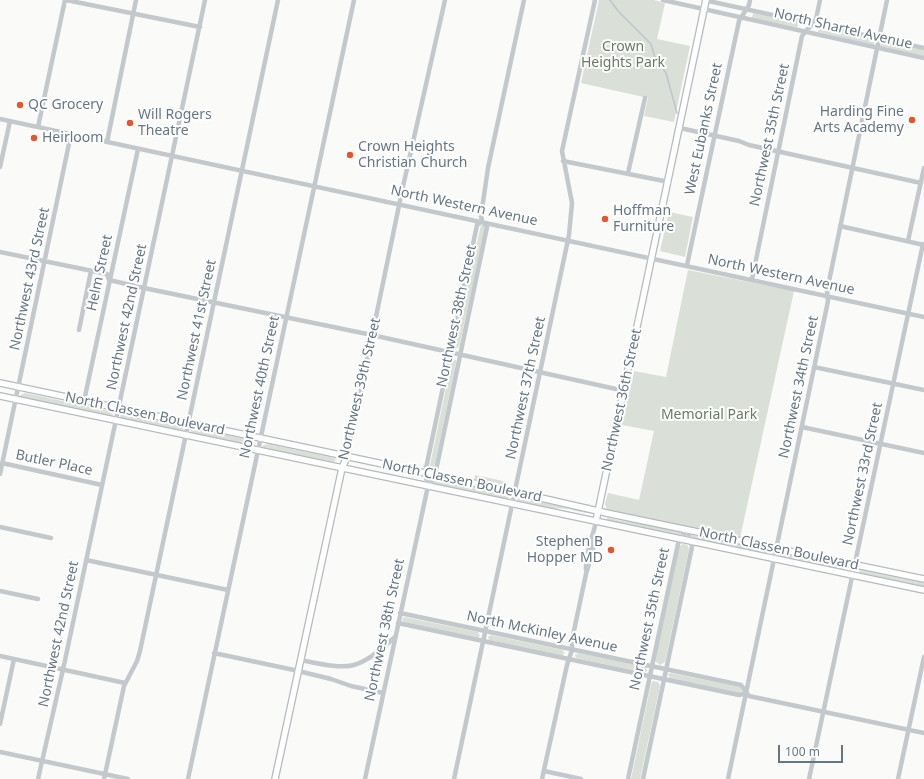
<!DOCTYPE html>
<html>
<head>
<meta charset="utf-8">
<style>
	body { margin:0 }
	#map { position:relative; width:924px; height:779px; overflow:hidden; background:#fafaf8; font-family:"Noto Sans",sans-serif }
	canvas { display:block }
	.scale { position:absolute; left:778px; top:745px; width:65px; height:18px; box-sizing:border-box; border:2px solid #657683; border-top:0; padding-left:5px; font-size:12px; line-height:14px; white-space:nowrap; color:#657683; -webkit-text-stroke:3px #fff; paint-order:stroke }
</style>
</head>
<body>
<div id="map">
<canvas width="924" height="779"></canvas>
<div class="scale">100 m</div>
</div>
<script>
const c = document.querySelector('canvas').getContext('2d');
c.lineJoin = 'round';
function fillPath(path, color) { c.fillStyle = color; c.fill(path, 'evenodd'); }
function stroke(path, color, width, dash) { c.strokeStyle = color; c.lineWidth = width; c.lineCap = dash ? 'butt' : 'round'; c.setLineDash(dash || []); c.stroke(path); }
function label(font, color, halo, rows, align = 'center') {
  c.font = font + ' "Noto Sans",sans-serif'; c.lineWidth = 4; c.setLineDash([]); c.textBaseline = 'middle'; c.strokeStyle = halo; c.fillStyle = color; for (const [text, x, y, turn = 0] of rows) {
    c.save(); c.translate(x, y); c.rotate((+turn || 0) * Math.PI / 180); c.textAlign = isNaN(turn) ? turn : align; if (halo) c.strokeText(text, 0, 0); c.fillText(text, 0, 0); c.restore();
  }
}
fillPath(new Path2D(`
	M599,0H654L665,3L657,39L690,46L674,122L644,116L648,98L581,83Z
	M753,13L797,22L798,26L796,27L752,18Z
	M820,27L875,40L874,45L818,32Z
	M881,41L924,50V56L880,46Z
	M669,212L693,217L685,257L660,251Z
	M481,225L484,226L485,229L459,347L456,349L454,346Z
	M688,270L794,291L740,538L619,512L607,509L605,504L608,493L639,500L654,431L622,425L634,371L666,377Z
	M452,359L456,360V363L434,468L429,470Z
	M25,393L109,411L113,415L108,417L20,397V395Z
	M125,414L179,425L184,429L181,431L124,420L120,417L121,415Z
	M197,429L250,440L255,445L251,446L194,435L191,432V430Z
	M269,444L334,458L336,460L334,462L266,450L262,447L263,445Z
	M475,475L508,482L507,487L475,480Z
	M440,480L505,494L510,498L504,500L435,485L433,483L434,481Z
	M518,498H523L590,513C583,513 576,511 569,509C553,507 531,512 517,501Z
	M608,518C632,524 660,523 683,533L681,536H679L607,521L606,519Z
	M691,535L769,550L770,554L693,539Z
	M683,544L687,545L689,549L665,662L660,665L655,661L679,547Z
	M780,553L845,567L844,571L780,557Z
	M860,570L924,583V588L859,574Z
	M404,617L478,632L480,636L478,638L404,622L402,620Z
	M491,635L563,650L564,653L563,656L489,640L488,637Z
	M578,653L646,667L647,671L644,673L576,658L575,655Z
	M671,673L740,687L742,691L739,693L670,679L668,674Z
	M653,681L658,682L660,686L640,779H631L651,684Z`), '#dadfd7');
stroke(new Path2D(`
	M610,0L618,11L651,44L655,58L666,73L677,113`), '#bbc7cb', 1.5);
const major = new Path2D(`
	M0,383L515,492L611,514L924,579
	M0,396L924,590
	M596,521L706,0
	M275,779L342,468L347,457`);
stroke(major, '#b5babe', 8);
stroke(new Path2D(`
	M66,0L200,27
	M663,0L924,58
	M704,0L924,48
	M0,119L924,317
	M38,127L65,0
	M680,128L739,141L749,145L921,183
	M107,142L136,0
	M563,161L669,182
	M0,167L10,121
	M628,173L645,98
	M840,226L924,245
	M908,241L924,168
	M0,252L107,274L109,280L144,288L372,335L625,391
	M687,265L739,21L749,5L750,0
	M752,279L802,36L816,19L820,0
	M79,330L91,271
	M814,367L924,390
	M84,401L138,149
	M802,427L924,453
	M347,457L402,191L445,0
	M2,463L102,485
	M0,474L71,134
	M428,486L425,473L477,225L482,221
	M0,527L51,538
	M86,560L228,590
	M586,570C585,553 593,538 596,521
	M0,591L38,599
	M400,613L741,685L749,696L924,733
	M398,623L739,695L746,693
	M572,640L586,574L593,550L592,543
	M214,653L294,670L331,679L351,686L383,693
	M0,656L125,683
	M301,660C351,670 356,672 395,637
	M0,724L14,659
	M0,752L128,779
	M544,771L581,779
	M38,779L64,665L205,0
	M104,779L124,686L137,661L140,651L278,0
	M188,779L354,0
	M365,779L428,486L435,475L487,227L482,221L481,216L488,168L524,0
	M454,779L569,235L572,203L562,151L595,0
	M542,779L567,665L572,650V639
	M628,779L678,544L687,529
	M643,779L692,547L687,529
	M728,779L828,301L827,291L887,0
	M809,779L923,244
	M898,779L924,657`), '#c3c8cc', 4.5);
stroke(major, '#fff', 5.5);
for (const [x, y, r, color] of [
	[20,105,4,"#e4572e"],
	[912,120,4,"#e4572e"],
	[130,123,4,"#e4572e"],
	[34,138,4,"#e4572e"],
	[350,155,4,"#e4572e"],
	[605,219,4,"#e4572e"],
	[611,550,4,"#e4572e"]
]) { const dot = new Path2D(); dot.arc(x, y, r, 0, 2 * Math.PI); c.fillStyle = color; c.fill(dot); stroke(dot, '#fff', 1.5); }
label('14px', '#657683', '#fff', [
	["North Shartel Avenue",843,29,13],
	["West Eubanks Street",704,129,-78],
	["Northwest 35th Street",770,135,-78],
	["North Western Avenue",464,206,12],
	["Helm Street",100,273,-78],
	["North Western Avenue",781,275,12],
	["Northwest 43rd Street",30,279,-78],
	["Northwest 38th Street",457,316,-78],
	["Northwest 42nd Street",127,317,-78],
	["Northwest 41st Street",197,330,-78],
	["Northwest 40th Street",260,387,-78],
	["Northwest 34th Street",799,387,-78],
	["Northwest 37th Street",526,388,-78],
	["Northwest 39th Street",360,389,-77],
	["Northwest 36th Street",622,400,-78],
	["North Classen Boulevard",145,414,12],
	["Butler Place",54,463,12],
	["Northwest 33rd Street",863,474,-78],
	["North Classen Boulevard",462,481,12],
	["North Classen Boulevard",779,549,12],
	["Northwest 35th Street",650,619,-78],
	["Northwest 38th Street",385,630,-78],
	["North McKinley Avenue",542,632,12],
	["Northwest 42nd Street",59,634,-78]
]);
label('14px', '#687a64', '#fff', [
	["Crown",623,47],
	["Heights Park",623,63],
	["Memorial Park",709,415]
]);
label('14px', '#657683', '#fff', [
	["QC Grocery",28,105],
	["Harding Fine",904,112,"right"],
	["Arts Academy",904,128,"right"],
	["Will Rogers",138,115],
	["Theatre",138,131],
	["Heirloom",42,138],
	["Crown Heights",358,147],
	["Christian Church",358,163],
	["Hoffman",613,211],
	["Furniture",613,227],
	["Stephen B",603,542,"right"],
	["Hopper MD",603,558,"right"]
], 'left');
</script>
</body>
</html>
